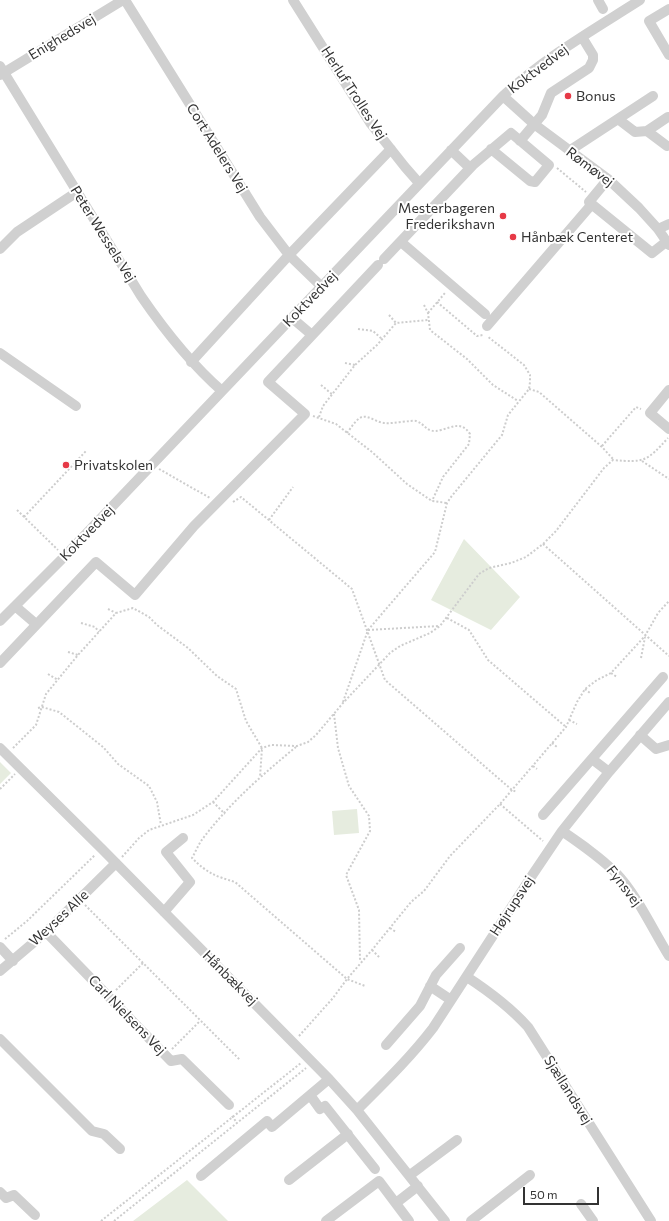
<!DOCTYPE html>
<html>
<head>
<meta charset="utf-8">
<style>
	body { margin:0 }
	#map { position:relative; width:669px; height:1221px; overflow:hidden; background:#fff; font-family:Commissioner,sans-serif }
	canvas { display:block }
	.scale { position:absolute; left:523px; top:1187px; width:76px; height:18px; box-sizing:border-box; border:2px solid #333; border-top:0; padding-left:5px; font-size:12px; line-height:14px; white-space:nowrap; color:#333; -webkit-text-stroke:3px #fff; paint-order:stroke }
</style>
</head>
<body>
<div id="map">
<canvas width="669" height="1221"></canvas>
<div class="scale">50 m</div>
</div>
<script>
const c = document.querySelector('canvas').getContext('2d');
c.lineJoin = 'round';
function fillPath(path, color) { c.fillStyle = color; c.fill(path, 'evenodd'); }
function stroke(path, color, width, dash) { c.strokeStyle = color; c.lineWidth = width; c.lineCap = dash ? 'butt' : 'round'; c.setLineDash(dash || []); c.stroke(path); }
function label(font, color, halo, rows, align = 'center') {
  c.font = font + ' Commissioner,sans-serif'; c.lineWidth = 4; c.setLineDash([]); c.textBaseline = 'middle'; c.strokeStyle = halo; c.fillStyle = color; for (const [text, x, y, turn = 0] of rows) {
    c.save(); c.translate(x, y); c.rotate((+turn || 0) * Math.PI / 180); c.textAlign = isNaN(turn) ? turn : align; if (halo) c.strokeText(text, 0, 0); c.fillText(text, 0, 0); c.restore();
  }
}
fillPath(new Path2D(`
	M464,539L520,597L491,630L431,600Z
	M0,762L11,773L0,784Z
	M357,809L359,833L334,835L332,811Z
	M187,1180L228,1221H133Z`), '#e6ecdf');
stroke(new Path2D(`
	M557,168L586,192
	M437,302L477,336L483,335
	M424,305L428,313L430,330L467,359L493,385L518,401
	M428,313L445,293
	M389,315L396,323
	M358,329L373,331L382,339
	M345,363L355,365
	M321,385L333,395
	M529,389L539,392L602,447L613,459
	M313,416L336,424L372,452L407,484L432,501L447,503
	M319,417L323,406L355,365L377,345L396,323L428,320
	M347,433C351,428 356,419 362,417C369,415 377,423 385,423C393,424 411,420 416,421C426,424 426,434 441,430C452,427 462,421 470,434L469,444L443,477L432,501
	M602,446L636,407L641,409
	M642,461L669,479
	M159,469L210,498
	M233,502L241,497L352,589L385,680L512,790L517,792
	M17,510L58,550
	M24,517L86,451
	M269,520L293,487
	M543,544L669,656
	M108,609L116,613
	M447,618L469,630L488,660L566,727
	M81,623L95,627L99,632
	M368,630L439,626
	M68,652L78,655
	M641,658L645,637
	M611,673L617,677
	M48,674L58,680
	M585,689L590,693
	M343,702L368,630L435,552L447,503L451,497L502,435L508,415L529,389L530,382V375L524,365L487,336
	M38,708L42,707L59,712L103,747L118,764L149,786L157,802L161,825
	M334,714L338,748L349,786L369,816L370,831L346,875L359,910L360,961
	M569,720L577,724
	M552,743L557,747
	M296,747C263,774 230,803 204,837C199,843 196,851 192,858C207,873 215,876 235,882L347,979L365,986
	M13,748L36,725L46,694L78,655L116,613L133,608L149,617L157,625L188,648L217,676L236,689L246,721L262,748L260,777
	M533,766L537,769
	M0,789L15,774
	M213,802L225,814
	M500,804L543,841
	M122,857L139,838L149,830L193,815L213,802L262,748L271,745L297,746L308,742L316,735L343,703L390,653L400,646L430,633L440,626L479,574L489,568L511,563L526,557L543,544L556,531L604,468L613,460C645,463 647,461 668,438
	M85,905L240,1060
	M390,928L396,932
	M5,939L27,921L95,855
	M372,950L380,958
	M116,990L143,963
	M299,1036L333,998L347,979L372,950L411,902L424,891L450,856L500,804L566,727L577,702L585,689L597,680L611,673L645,636L658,613L669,601
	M172,1049L200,1021
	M232,1116L237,1123
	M101,1221L301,1063
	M114,1221L306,1068`), '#cdcdcd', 2, [2, 2]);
stroke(new Path2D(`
	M125,0L260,217L289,255L322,287
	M293,0L371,124L405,167L419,183
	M598,0L603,9
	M669,9L649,21L669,55
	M0,66L141,296C165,331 190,363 222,391
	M0,75L123,0
	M503,96L534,124L608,179L639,208L658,229L669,245
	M618,119L635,132L647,131L668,117
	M647,131L667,146
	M520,141L542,115L551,93L589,68L593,60V55L582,37
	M451,150L470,168
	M569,151L653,96
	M608,179L589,202L652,253L666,242
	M658,229L669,224
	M401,242L485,314
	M0,249L17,232L77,192
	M384,259L473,165L511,133L549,165L535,182L530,181L491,149
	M292,318L312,335
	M487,326L592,204
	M0,353L76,406
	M191,362L289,255L391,149
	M669,390L650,413L669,429
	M15,606L36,624
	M0,621L65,556L503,96C544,58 593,30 640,0
	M0,663L96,562L135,595L194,526L305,414L268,382L378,265
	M640,735L656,749L669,745
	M0,748L102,849L329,1079L357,1110L445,1221
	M592,759L609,772
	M543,815L663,677
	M562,831C581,844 600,857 616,873C637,895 653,930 669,956
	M164,912L190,882L166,852L183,838
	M46,932L171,1061L182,1059L229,1105
	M0,947L13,961
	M0,971L46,932L116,863
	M467,977C490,992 509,1006 528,1027L651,1221
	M430,986L451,1000
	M0,1039L92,1131L104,1134L120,1149
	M386,1045L420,1006L436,975L460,948
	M310,1095L320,1109L325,1106L375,1169
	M357,1110C384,1083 410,1058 433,1028L533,874L562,831L609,772L669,702
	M410,1175L457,1140
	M201,1176L267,1121L272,1127L329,1079
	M289,1180L348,1134
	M0,1192L6,1198L14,1195L35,1215
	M396,1203L418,1186
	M581,1204L593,1221
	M326,1221L379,1181L409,1221
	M471,1221L530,1175`), '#d0d0d0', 10);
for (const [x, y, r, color] of [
	[568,96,4,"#e63946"],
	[503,216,4,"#e63946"],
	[513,237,4,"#e63946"],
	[66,465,4,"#e63946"]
]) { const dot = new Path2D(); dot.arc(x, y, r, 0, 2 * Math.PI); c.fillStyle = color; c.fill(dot); stroke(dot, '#fff', 1.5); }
label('14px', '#333', '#fff', [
	["Enighedsvej",62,37,-31],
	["Koktvedvej",538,69,-37],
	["Herluf Trolles Vej",354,93,57],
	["Cort Adelers Vej",217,148,58],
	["Rømøvej",590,167,37],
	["Peter Wessels Vej",103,234,58],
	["Koktvedvej",310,299,-46],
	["Koktvedvej",87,533,-46],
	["Fynsvej",624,886,52],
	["Højrupsvej",512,906,-57],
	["Weyses Alle",59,918,-43],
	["Hånbækvej",230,978,45],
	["Carl Nielsens Vej",127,1015,46],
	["Sjællandsvej",568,1090,58]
]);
label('14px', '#333', '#fff', [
	["Bonus",576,96],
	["Mesterbageren",495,208,"right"],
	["Frederikshavn",495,224,"right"],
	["Hånbæk Centeret",521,237],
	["Privatskolen",74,465]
], 'left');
</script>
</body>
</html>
